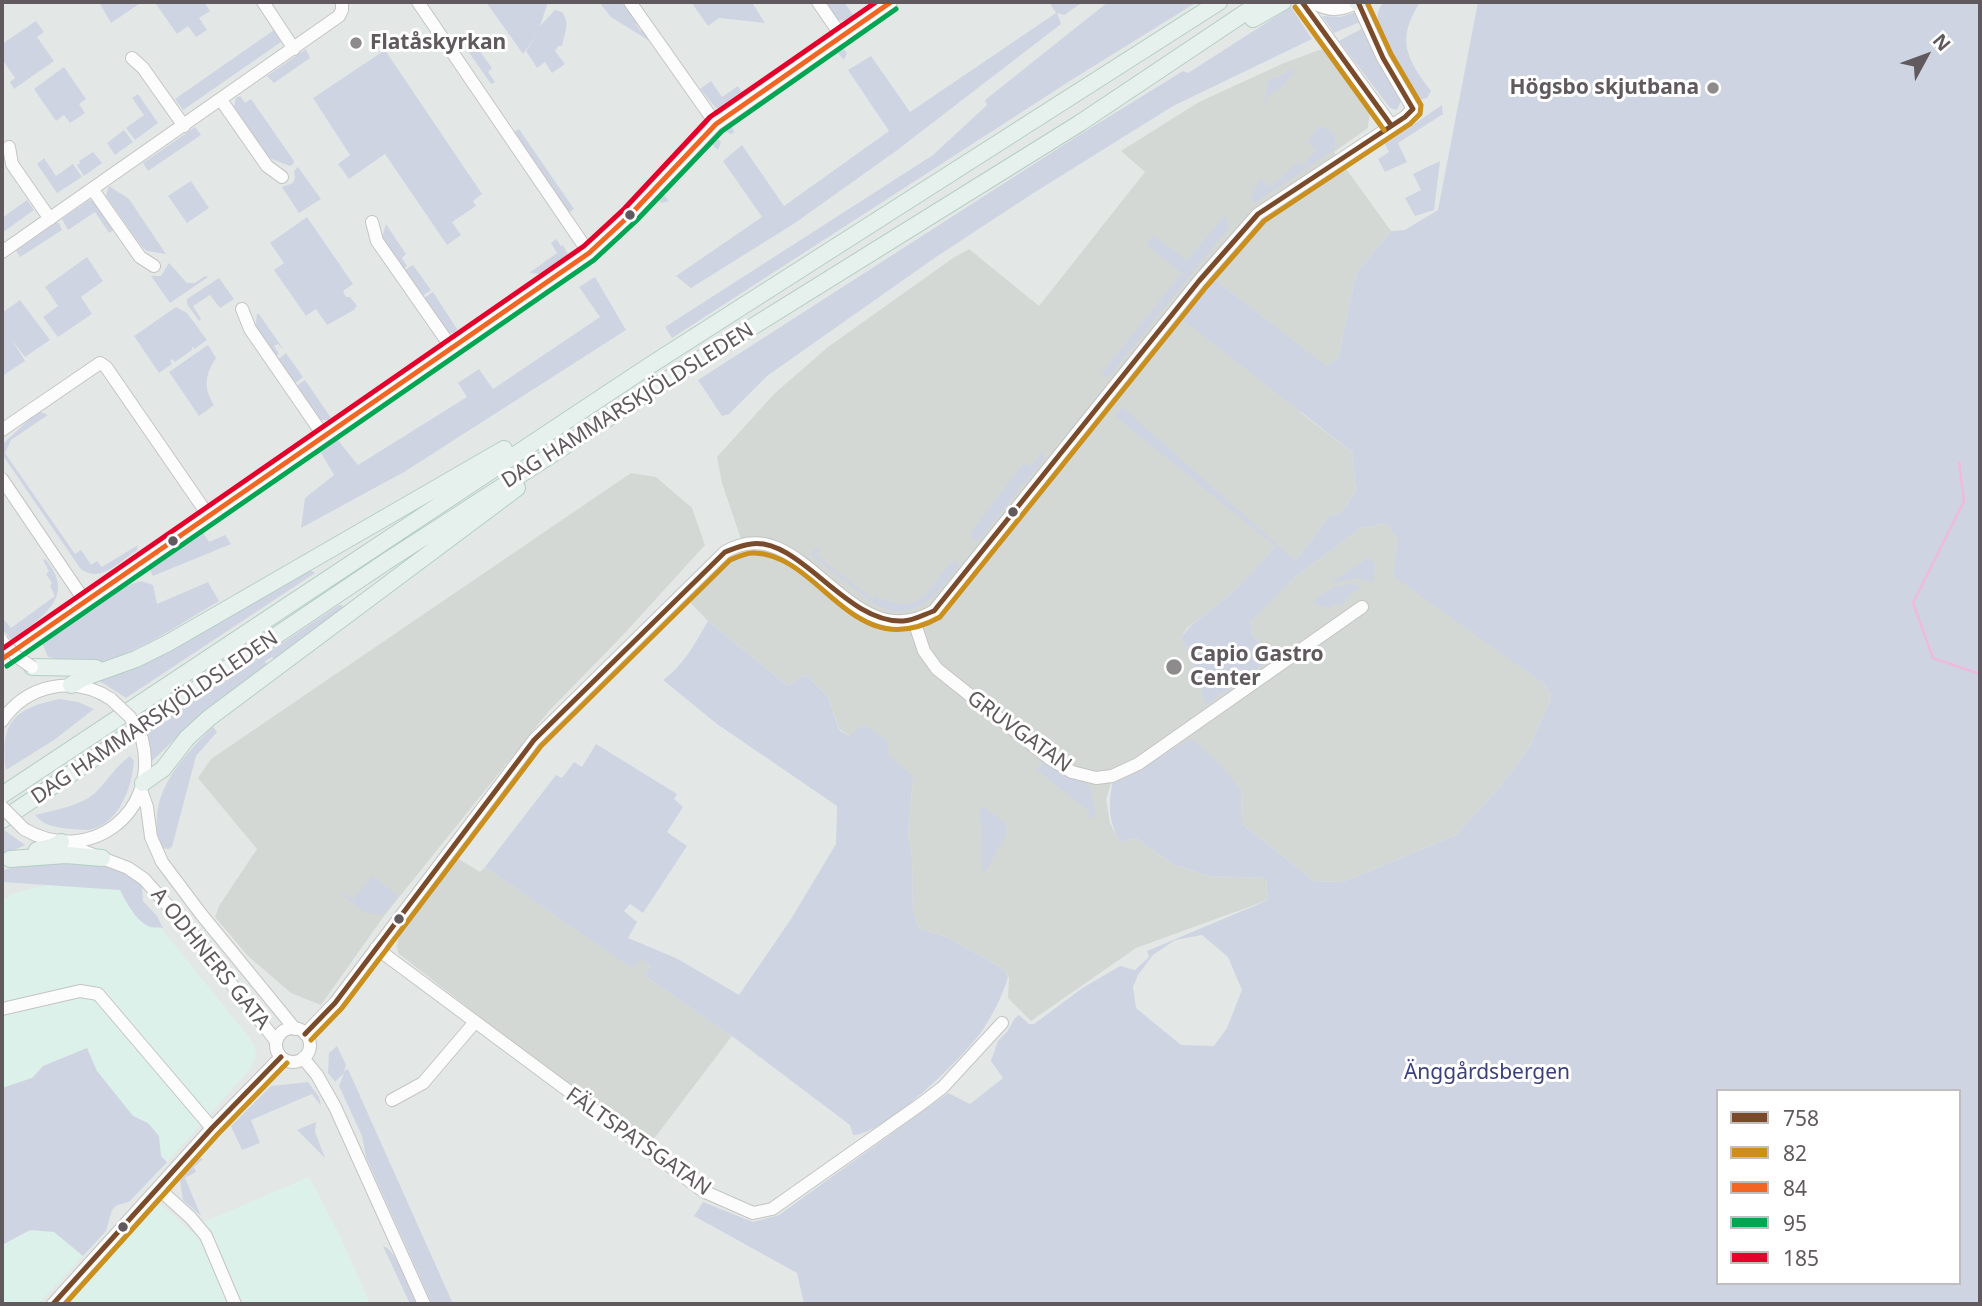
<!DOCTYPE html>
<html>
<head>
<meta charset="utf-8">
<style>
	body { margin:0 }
	#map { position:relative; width:1982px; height:1306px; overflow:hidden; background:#e3e8e6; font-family:"Noto Sans",sans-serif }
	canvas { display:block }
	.frame { position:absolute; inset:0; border:4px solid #60595d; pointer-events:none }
	.legend { position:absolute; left:1716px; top:1089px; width:245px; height:196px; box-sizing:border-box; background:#fff; border:2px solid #bfbdbe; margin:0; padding:9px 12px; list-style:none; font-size:21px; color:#60595d }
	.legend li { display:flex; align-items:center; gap:14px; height:35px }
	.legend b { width:35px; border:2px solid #bfbdbe }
	.north { position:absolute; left:1891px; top:21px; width:70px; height:70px; -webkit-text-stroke:5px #fff; paint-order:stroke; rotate:49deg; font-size:19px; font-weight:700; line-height:28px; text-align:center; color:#60595d }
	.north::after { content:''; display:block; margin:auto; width:24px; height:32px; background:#60595d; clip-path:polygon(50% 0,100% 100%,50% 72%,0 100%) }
</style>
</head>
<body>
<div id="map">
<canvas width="1982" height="1306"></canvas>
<div class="frame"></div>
<ul class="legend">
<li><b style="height:9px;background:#7a4b2a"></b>758</li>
<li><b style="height:9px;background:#ca8f1c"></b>82</li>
<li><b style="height:9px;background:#f26522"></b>84</li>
<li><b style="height:9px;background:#00a651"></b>95</li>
<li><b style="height:9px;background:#e4002b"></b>185</li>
</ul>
<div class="north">N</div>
</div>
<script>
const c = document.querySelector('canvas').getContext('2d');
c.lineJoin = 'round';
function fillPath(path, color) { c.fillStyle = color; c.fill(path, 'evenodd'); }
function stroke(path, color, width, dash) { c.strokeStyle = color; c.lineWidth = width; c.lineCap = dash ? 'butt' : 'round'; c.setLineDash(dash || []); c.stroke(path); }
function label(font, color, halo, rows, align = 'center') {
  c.font = font + ' "Noto Sans",sans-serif'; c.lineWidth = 6; c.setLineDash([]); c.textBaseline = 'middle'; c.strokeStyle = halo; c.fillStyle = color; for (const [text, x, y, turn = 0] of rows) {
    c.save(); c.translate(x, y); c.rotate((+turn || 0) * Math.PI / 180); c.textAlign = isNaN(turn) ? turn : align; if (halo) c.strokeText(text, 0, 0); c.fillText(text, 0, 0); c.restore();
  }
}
fillPath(new Path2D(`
	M50,884L121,890L126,902L151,927H160L251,1040L255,1048L256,1055L250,1069L167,1162L161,1156L158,1135L148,1123L133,1116L97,1071L87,1048L43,1066L32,1078L2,1088V901L12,894Z
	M309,1177L341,1238L370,1304H62L150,1206L162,1205L192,1233L206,1221Z
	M30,1230L55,1232L83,1256L38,1304H2V1245Z`), '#dcf1ea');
fillPath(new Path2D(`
	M1322,49L1352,81L1370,108L1368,128L1334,152L1391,231L1356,274L1338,359L1326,367L1214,279L1301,413L1352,452L1356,491L1340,514L1330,515L1296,561L1275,546L1256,570L1224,600L1187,628L1181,638L1188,649L1207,704L1272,658L1253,636L1250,622L1271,599L1295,577L1361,528L1386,523L1495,648L1544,684L1551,695L1550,701L1528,750L1499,788L1456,835L1343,882L1314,881L1242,824L1241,791L1192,739L1149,762L1113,778L1106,799L1110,823L1120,842L1136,838L1173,864L1208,876L1266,878L1268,900L1136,948L1031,1021L1008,998L1009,978L1005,970L947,937L920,929L913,913L912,858L908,834L913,778L839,729L828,697L805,674L788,686L708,621L686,598L730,559L746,554L722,483L717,457L774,394L828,347L953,258L969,249L1039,306L1145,172L1121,151L1199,102L1284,63Z
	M631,473L656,477L692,508L705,545L624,634L549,711L384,916L321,1005L291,993L248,956L215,917L219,906L257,849L198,778L211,759Z
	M454,856L480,872L485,867L633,968L640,958L650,965L645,976L732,1036L650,1144L544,1067L398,953L397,946L399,936Z`), '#d3d8d5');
fillPath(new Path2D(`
	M99,2H142L111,23Z
	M159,2H204L210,11L199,18L207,30L196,37L188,26L177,34L156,4Z
	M486,2H548L540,26L555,10L562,12C571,24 564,34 562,46H558L555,51L565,64L552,73L545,62L537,68L526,51L537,34L523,54Z
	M599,2H627L640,20L636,24L641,31L645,28L651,42L611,17Z
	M691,2H740L753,4L765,23L719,18L708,26Z
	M824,2H844L854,16L848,21L837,20Z
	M1049,2H1083L1064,15L1057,13L1061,24L896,151L795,223L691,288L676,276L762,217L723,161L742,145L784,206L889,131L848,70L871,56L910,112L1056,13Z
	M1108,2H1197L1073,79L672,338L665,327L933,155L987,105L985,100Z
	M1384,2H1420C1396,40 1406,58 1431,91L1427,98L1420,100C1404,83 1362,22 1384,2Z
	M1478,2H1980V1304H804L797,1273L694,1216L703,1202L753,1222L779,1215L948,1093L970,1104L1003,1078L991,1061L998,1041L1007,1032L1015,1018L1019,1015L1029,1024H1034L1081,989L1120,966L1135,970L1149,957L1147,951L1268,900L1266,878L1208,876L1173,864L1136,838L1120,842C1108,819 1108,806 1113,780L1150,763L1191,738L1219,763L1241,791L1242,824L1314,881L1343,882L1456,835L1499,788L1528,750L1550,701L1551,695L1544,684L1393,576L1398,539L1386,523L1361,528L1295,577L1250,622L1253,636L1272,658L1206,705L1188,649L1181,638C1192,621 1210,612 1226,598C1244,582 1260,565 1275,546L1115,416L1122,407L1296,561L1330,515L1340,514L1356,491L1352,452L1182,319L1214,279L1326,366L1338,359L1356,274L1391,231L1405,230L1438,210ZM1202,935L1228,957L1242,990L1227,1028L1214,1046L1181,1045L1136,1008L1133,987L1138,975L1153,955L1175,940ZM1718,1091H1959V1283H1718Z
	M1291,7L1312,39L1173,106L1032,194L936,257L767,376L729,414L722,416L698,380L1076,137L1183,71L1188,73Z
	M1356,12L1360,22L1334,33L1322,16L1340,17Z
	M36,21L44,32L37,37L54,61L14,89L10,82L15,78L2,59V44Z
	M1365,27L1381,67L1401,101L1397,110L1390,108L1339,41Z
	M274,30L281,42L183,110L175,99Z
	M460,33L466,43L473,42L492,68L488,72L495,82L491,84L458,37Z
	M841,46L847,53L844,60L838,53L732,126L734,133L730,134L726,131L727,125L737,117L835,47Z
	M306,49L310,58L274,83L267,76Z
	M385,50L482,194L473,201L476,206L452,222L461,235L447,245L385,154L349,179L338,164L350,155L313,98Z
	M64,67L86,99L79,104L85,113L70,123L64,115L56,121L34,89Z
	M1297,68L1282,87L1269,96L1264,107L1268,81Z
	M711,81L722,97L738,86L743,94L724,108H716L700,89Z
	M138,94L158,123L135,140L126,128L144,115L132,98Z
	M240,96L245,103L251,99L294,161L293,164L290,166L269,158L234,107L236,98Z
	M1442,105L1443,114L1398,143L1407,162L1385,172L1378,159L1389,152L1385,144Z
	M1319,126L1333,132L1335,139V149L1253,204L1251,196L1260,179L1270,187L1297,163L1302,166L1317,150L1308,142Z
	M195,127L201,135L148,171L143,163Z
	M519,129L574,209L567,214L513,133Z
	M124,130L133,142L115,155L107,143Z
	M715,136L721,142L718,150L711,144L664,195L669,201L661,203L658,198L660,190L710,139Z
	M93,152L102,163L84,176L77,165L80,163L79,161Z
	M44,158L56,176L73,164L82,177L57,193L37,164Z
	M1440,161L1434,210L1415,216L1405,198L1421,190L1413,174Z
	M298,167L321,199L299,213L282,187L293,183L295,178L294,171Z
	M191,181L209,208L187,223L168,196Z
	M109,186L129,199L166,254L147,251L142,247L106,196Z
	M27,200L34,210L2,233V218Z
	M89,200L97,202L116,228L109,233L95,212L68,230L62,219Z
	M1224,216L1229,227L1111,374L1107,377L1101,374L1182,273L1146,245L1153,235L1187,261Z
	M307,217L353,284L343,291L346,297H350L357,306L354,310L327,325L316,309L306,316L274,270L284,263L270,243Z
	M56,222L59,223L62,230L20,257L16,251Z
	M386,224L406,254L402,258L407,266L404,269L382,237Z
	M556,239L561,246L563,245L568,255L541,274L529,273L557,253L551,243Z
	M87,257L103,281L81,297L92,314L58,337L43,317L58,306L45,287Z
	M169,263L187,283H195L205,276L208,277L170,303L151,276H161Z
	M413,265L431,290L422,296L405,270Z
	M595,277L626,330L404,472L301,528L305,498L334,475L320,451L337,439L358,465L467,397L458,383L479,369L493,389L600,317L579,287Z
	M219,278L234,299L220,308L210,295L193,306L201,319L199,321L187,304V299Z
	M433,292L457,329L455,333H448L424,298Z
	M20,300L50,340L25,357L12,340L25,361L2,376V313Z
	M176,307L187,313L207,340L194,349L192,346V350L175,362L172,359L170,361L172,364L159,373L134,336Z
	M257,314H259L284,350L278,344L274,346L279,354L274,357L255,328Z
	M208,345L216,358C205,375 203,387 214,405L199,416L169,372Z
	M286,353L303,377L293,385L277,360Z
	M305,380L331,418L328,420H318L295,387Z
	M41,412L48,415L11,440L5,453L75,554L81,550L91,565L97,561L102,567L138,545L137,550C120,561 99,585 80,568L2,454V446L5,442L35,414Z
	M1042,452L1044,459L1024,484H1020L1017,493L978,541L972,540L970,536L971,532L1024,463L1031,467Z
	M202,531L209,542L225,535L231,544L153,576L148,566Z
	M817,547L820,549L816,555L873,599L878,594L879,601L884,598C917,618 931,588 949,563L950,565L955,560L959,565C939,590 922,618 885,610V602L884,609L874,604L811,555V553Z
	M1370,557L1375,565L1373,583L1358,578L1330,583Z
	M45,559C79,598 39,618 12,640L2,629V617L11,628L55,596L50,586L52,583L46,574L49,571L43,560Z
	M309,569L315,573L126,698L98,680Z
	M141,581L153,585L157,604L208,582L219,601C181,623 135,656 91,664C79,666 61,659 48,657L40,638L120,588Z
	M1356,583L1360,588L1351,593L1342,605L1334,604L1329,608L1314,604L1315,599L1336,586Z
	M339,605H342L345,610L275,660L272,657L265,661L268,666L195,720L152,761L148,733Z
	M708,621L788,686L805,674L828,697L839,730L849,736L864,725L888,741V754L913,777L908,834L912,858L913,913L920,929L947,937L1005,970L1008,977C1003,995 992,1016 982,1031C963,1058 884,1135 853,1135L850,1125L736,1039L645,976L650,965L640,959L633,969L485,867L556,775L562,778L574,762L582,767L596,744L677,794L674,799L683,807L667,832L687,846L643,913L630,904L624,911L637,922L628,938L678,959L739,995L791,919L836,844L837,806L717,724L663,680C684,665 695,643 708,621Z
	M59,699L78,702L94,709L54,740L6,770C0,721 14,709 59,699Z
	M213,727L217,732L196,756L172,847L168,849L162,848C143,799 180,759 213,727Z
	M130,756L134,761C132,788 118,827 87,830C81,830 75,829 70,829C55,827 44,826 35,815C54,810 82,806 96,792C108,780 116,766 130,756Z
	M1043,761L1061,774L1086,783L1090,787L1096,818L1087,816L1090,812L1037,770Z
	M984,807L1005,823L1007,833L983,876L980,808Z
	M4,830L25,845L2,856V831Z
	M48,861C84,862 113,862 142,885L143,901L157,916L163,928C159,927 155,928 151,927C137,923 126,902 120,890L2,882V870Z
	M372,876L398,896L383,915L364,912L339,893L340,892L353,899Z
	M337,1046L346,1065L344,1071L348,1069L453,1304H432L366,1157L362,1136L339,1086L344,1073L335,1082L328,1073L329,1053Z
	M87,1048L97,1071L133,1116L148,1123L159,1136L161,1156L167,1162L129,1202L117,1205L112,1210L106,1231L83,1256L54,1232L30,1230L2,1245V1088L32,1078L43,1066Z
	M308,1082L319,1097L321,1106L312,1094L251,1120L260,1143L242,1150L231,1126L271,1086Z
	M316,1122L315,1132L325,1158L297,1130Z
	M200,1158L203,1159L194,1167L196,1172L185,1178L201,1216L183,1200L180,1180Z
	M383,1246C398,1251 410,1289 416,1304H410Z`), '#cfd4e3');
stroke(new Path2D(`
	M1959,462L1964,501L1913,603L1933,658L1980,674`), '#f0badf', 2.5);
const minor = new Path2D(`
	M263,2L294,49
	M418,2L589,253
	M630,2L716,124
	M818,2L842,37
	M1302,2L1391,125
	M1313,2C1329,12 1341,11 1357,2
	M132,58L143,68L184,126
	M221,100L267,166L282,177
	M9,147L12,164L50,219
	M93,190L140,257L154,266
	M372,222L377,241L451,347
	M2,252L339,16L342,10V2
	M242,309L250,329L323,435
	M2,430L100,363L106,367L208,515
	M2,479L84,600
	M914,621L924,651L937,669L1049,758L1072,772L1096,778L1112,776L1138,764L1362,607
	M2,659L589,253L630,215L716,124L891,2
	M2,721C27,684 74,675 111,699
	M141,790L147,807L151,837L162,862L201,914L295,1029
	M24,829C89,867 161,813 142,739
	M68,842L81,850L128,868L144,879L186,926L276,1041
	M376,948L703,1191L753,1213L772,1209L921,1104L943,1087L1002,1023
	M2,1009L80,991L98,994L212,1128
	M276 1045a17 17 0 1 1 34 0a17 17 0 1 1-34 0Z
	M305,1034L335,1003L534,740L725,552C803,505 848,662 934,611L1199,281L1258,214L1405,117L1413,109L1383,58L1357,2
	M303,1058L317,1075L335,1107L424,1304
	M392,1100L423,1083L475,1022
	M158,1188L191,1218L206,1236L235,1304
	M53,1304L212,1128L281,1057`);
const major = new Path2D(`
	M1357,2H1358
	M1253,19L1283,2
	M32,667L96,668
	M71,685L83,678L136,659L168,643L504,449
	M143,783L163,769L187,738L209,718L517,488
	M2,795L649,366L1219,2
	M2,820L387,561L670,378L1080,123L1261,2
	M37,850L52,847L61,842
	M10,859L66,855L102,858`);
stroke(minor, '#c4c4c3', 14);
stroke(major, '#b3cec3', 18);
stroke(minor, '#fbfcfb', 12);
stroke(major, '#e6f0ed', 16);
const minorBridge = new Path2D(`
	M2,641L16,656L32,667
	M111,699L130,717L142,739
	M2,807L24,829`);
stroke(minorBridge, '#c4c4c3', 14, []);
stroke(minorBridge, '#fbfcfb', 12);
stroke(new Path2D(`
	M1302,2L1391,125
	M305,1034L335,1003L534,740L725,552C733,549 742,545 751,544C800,537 846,624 903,621C913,621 925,614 934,611L1199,281L1258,214L1405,117L1413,109L1383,58L1358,2
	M53,1304L212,1128L281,1057`), '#7a4b2a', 5);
stroke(new Path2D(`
	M1295,7L1384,130
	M311,1040L342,1008L541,746L730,560C737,557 747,552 755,553C822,556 853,666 940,617L1206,287L1264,221L1410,124L1420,114L1421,105L1391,54L1367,2
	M65,1304L218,1134L287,1063`), '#ca8f1c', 5);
stroke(new Path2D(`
	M2,659L589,253L630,215L716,124L891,2`), '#f26522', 5);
stroke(new Path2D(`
	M7,666L594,260L636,221L722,131L896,9`), '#00a651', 5);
stroke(new Path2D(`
	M2,649L584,246L624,209L710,117L876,2`), '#e4002b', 5);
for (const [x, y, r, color] of [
	[356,43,7,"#8e8b8d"],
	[1713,88,7,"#8e8b8d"],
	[630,215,6,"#60595d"],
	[1013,512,6,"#60595d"],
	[173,541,6,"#60595d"],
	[1174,667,9,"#8e8b8d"],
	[399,919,6,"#60595d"],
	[123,1227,6,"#60595d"]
]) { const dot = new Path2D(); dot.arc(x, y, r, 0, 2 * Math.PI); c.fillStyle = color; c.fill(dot); stroke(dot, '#fff', 2.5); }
label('bold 21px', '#60595d', '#fff', [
	["Flatåskyrkan",370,43],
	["Högsbo skjutbana",1699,88,"right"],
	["Capio Gastro",1190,655],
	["Center",1190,679]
], 'left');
label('21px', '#60595d', '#fff', [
	["DAG HAMMARSKJÖLDSLEDEN",628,406,-32],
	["DAG HAMMARSKJÖLDSLEDEN",155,718,-34],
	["GRUVGATAN",1019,732,36],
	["A ODHNERS GATA",210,959,51],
	["FÄLTSPATSGATAN",638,1142,35]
]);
label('21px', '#3c417c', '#fff', [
	["Änggårdsbergen",1487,1073]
]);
</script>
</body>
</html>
